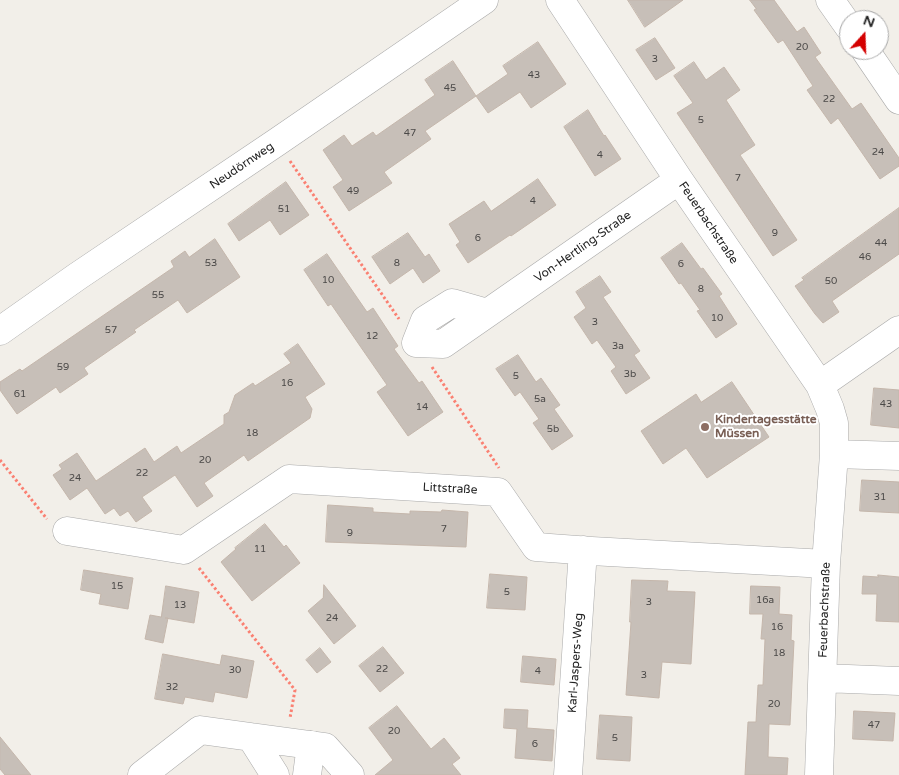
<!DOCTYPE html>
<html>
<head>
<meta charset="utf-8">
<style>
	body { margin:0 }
	#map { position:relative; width:899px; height:775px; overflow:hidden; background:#f2efe9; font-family:"Varela Round",sans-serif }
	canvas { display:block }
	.north { position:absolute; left:839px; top:10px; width:50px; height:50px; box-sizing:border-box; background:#fff; border:1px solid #a7a7a7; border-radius:50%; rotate:20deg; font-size:14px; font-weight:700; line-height:20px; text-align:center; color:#222 }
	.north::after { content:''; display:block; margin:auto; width:18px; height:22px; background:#d40000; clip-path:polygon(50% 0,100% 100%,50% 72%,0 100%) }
</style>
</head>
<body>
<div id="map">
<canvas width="899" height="775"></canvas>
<div class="north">N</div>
</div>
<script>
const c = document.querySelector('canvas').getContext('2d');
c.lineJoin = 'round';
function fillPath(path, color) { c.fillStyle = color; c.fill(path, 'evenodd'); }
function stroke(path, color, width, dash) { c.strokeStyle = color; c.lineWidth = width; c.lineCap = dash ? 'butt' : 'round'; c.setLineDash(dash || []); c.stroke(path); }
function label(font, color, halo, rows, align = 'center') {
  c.font = font + ' "Varela Round",sans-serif'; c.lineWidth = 4; c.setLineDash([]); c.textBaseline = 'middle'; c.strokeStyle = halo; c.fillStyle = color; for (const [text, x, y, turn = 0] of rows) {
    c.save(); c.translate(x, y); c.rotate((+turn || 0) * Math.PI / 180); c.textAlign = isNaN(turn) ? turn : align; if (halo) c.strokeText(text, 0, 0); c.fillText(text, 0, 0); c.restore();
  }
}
const building = new Path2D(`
	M628,0H683L645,27Z
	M750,0H774L797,32L804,27L821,53L815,57L852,109L861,103L899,158V166L880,179L838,118L831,124L807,90L813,86L783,40L778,43L754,10L756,9Z
	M655,38L675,68L656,80L636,50Z
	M538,42L566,84L531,108L520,92L488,113L476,96L508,74L503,66Z
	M453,61L476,96L425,131L431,139L384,172L392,183L349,211L333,187L343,180L323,150L344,135L352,146L373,132L376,136L435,95L425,80Z
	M694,62L706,80L724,67L740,90L726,100L755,145L740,155L797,240L773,256L677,113L693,103L674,76Z
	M588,110L604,136L605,135L621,159L595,176L564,127Z
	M538,179L556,205L511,236L510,235L468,263L456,245L460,242L449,224L484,201L491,211Z
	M286,182L309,215L280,235L270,220L239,241L228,224Z
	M899,208V254L832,301L839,312L823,323L815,314L795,286L804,280L802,278Z
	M408,233L425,257L429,254L440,271L423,283L413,268L390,284L372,257Z
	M215,239L240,277L187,313L178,300L134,330L136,332L84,368L88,374L60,393L56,387L17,414L0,390V382L20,369L22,371L174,267L171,261L185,251L189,257Z
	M682,243L701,269L703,268L722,294L719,296L737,324L716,338L697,311L700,310L681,283L679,284L661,258Z
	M327,254L367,312L373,308L398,346L394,349L419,383L422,381L443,412L408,436L377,392L387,385L331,304L328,306L304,270Z
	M600,276L611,292L603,297L640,351L634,355L650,378L626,394L611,371L616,367L597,340L592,344L574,317L586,308L576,292Z
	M298,344L325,384L305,397L312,409L310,418L248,461L244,455L204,483L213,496L197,507L175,475L142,497L152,511L136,522L128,511L120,516L114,508L105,514L87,488L70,500L53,475L62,469L59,465L77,453L96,481L145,448L154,462L177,446L181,453L224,424V415L229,412L235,395L253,383L255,386L291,363L284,354Z
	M518,355L536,382L541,378L560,405L554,409L573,436L552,450L533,423L539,419L520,392L515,396L496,369Z
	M732,382L769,437L707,478L686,448L663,464L641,431L696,394L701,402Z
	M874,388L899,390V428L871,425Z
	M862,480L899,482V513L860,511Z
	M328,505L373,508V512L410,514V511L441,512L442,510L468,512L466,547L326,542Z
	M265,524L284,547L286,545L300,563L252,601L221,562L236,549L235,548Z
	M84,570L133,578L128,609L99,604L101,594L81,590Z
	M490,574L527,577L525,610L487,608Z
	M878,575L899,577V622L876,621L877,594H862L863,576L878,577Z
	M632,580L668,581L667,591L695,592L691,664L662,662L659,698L626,695L631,622H630Z
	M324,585L356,626L334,644L308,611L323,598Z
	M166,586L199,592L194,623L165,618H168L163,643L145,639L150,615L161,617Z
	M751,586L780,587L779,614L792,615L791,640L794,641L790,725L769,724L768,757L788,758L787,775H745L748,722H756L758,685H763L765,639H761L763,614H750Z
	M383,647L404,673L380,692L359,666Z
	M320,648L331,662L317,673L306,660Z
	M163,654L220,665L222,655L254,661L247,698L215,692L213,702L185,697L183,704L155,699Z
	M523,656L556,659L554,685L521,682Z
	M397,706L431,749L444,738L460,758L452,764L461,775H375L393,760L369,728Z
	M505,709L528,710L527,728L554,730L552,761L515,758L517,729L504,728Z
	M854,711L895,713L893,741L853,739Z
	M600,715L632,717L630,761L597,759Z
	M0,737L31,775H5L0,769Z`);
fillPath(building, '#c7bfb8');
stroke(building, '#c4b6ab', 1);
const minor = new Path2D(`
	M560,0L679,180L820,385L830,409L834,423V454L826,564L819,775
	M830,0L849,27
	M865,50L899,100
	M487,313L452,303L425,320L416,343L443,344L679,180
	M0,331L78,276L277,142L484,0
	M820,385L899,330
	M834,454L899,456
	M67,531L184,550L289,479L498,492L536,547L591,551L826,564
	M823,678L899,681
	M251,737L325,747L350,775
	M142,775L200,730L251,737L275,775
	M307,775L311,745
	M568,775L583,550`);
stroke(minor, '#a9a9a9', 29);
stroke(new Path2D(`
	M290,161L399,319
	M432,367L499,468
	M0,460L47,519
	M199,568L295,690L290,718`), '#fa8072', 3, [2.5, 2.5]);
stroke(minor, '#fff', 28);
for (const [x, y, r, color] of [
	[705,427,5,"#8d6e63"]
]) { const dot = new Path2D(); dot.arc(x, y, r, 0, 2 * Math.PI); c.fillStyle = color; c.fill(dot); stroke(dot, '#fff', 2); }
label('10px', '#4b4948', null, [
	["20",802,47],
	["3",655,59],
	["43",534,75],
	["45",450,88],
	["22",829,99],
	["5",701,120],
	["47",410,133],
	["24",878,152],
	["4",600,155],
	["7",738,178],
	["49",353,191],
	["4",533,201],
	["51",284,209],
	["9",775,233],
	["6",478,238],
	["44",881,243],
	["46",865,257],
	["53",211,263],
	["8",397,263],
	["6",681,264],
	["10",328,280],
	["50",831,281],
	["8",701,289],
	["55",158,295],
	["10",717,318],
	["3",595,322],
	["57",111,330],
	["12",372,336],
	["3a",618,346],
	["59",63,367],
	["3b",630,374],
	["5",516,376],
	["16",287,383],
	["61",20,394],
	["5a",540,399],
	["43",886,404],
	["14",422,407],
	["5b",553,429],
	["18",252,433],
	["20",205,460],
	["22",142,473],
	["24",75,478],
	["31",880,497],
	["7",444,529],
	["9",350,533],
	["11",260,549],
	["15",117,586],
	["5",507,592],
	["16a",765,600],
	["3",649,602],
	["13",180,605],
	["24",332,618],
	["16",777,627],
	["18",779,653],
	["22",382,669],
	["30",235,670],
	["4",538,671],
	["3",644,675],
	["32",172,687],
	["20",774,704],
	["47",874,725],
	["20",394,731],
	["5",615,738],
	["6",535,744]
]);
label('12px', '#222', '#fff', [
	["Neudörnweg",242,166,-34],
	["Feuerbachstraße",708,223,56],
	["Von-Hertling-Straße",583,247,-35],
	["Littstraße",450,489,3],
	["Feuerbachstraße",825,610,-88],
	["Karl-Jaspers-Weg",576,663,-86]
]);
label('bold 12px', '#785e54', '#fff', [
	["Kindertagesstätte",715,420],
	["Müssen",715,434]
], 'left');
</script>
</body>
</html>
